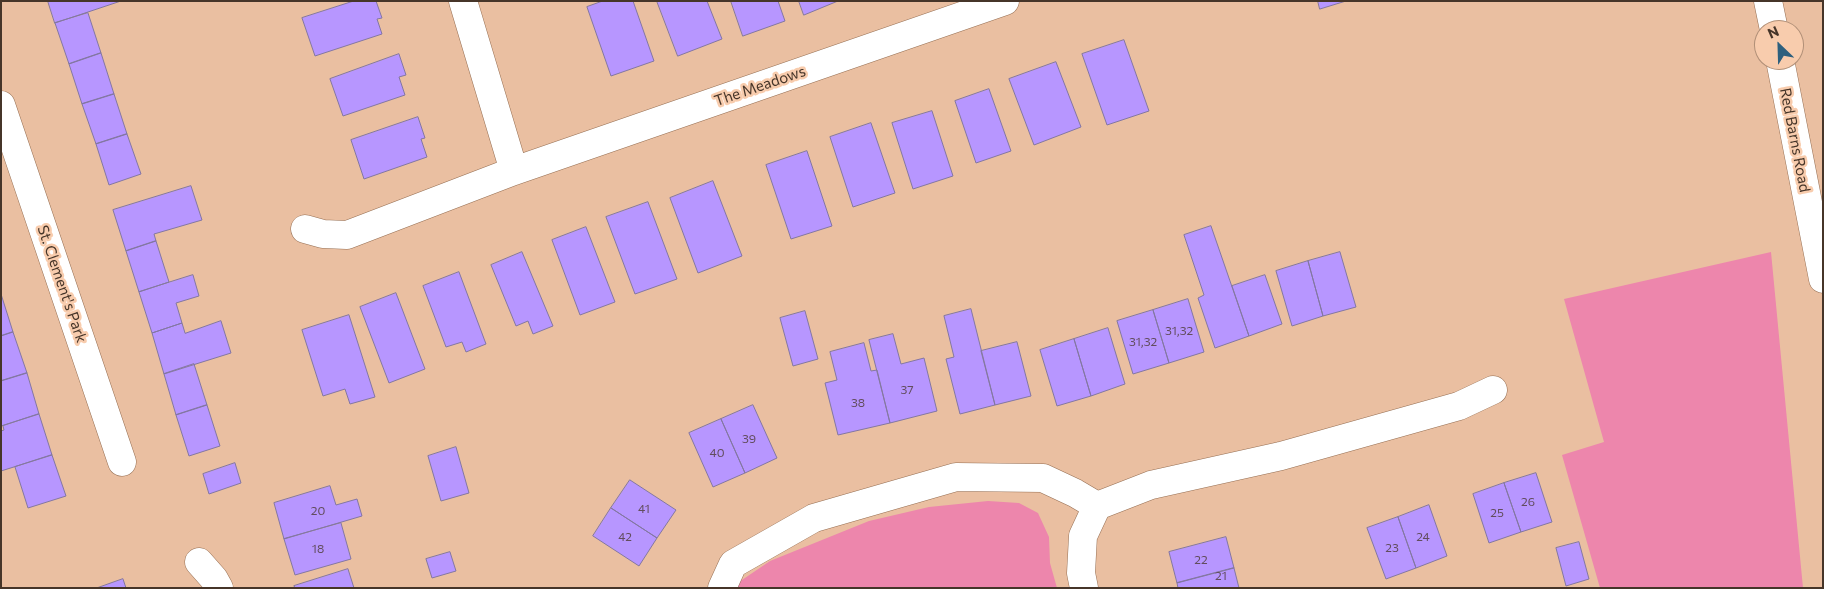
<!DOCTYPE html>
<html>
<head>
<meta charset="utf-8">
<style>
	body { margin:0 }
	#map { position:relative; width:1824px; height:589px; overflow:hidden; background:#eabfa1; font-family:Commissioner,sans-serif }
	canvas { display:block }
	.frame { position:absolute; inset:0; border:2px solid #463529; pointer-events:none }
	.north { position:absolute; left:1754px; top:20px; width:50px; height:50px; box-sizing:border-box; background:#f8ccad; border:1px solid #b19078; border-radius:50%; rotate:336deg; font-size:14px; font-weight:700; line-height:20px; text-align:center; color:#463529 }
	.north::after { content:''; display:block; margin:auto; width:18px; height:22px; background:#2e607e; clip-path:polygon(50% 0,100% 100%,50% 72%,0 100%) }
</style>
</head>
<body>
<div id="map">
<canvas width="1824" height="589"></canvas>
<div class="frame"></div>
<div class="north">N</div>
</div>
<script>
const c = document.querySelector('canvas').getContext('2d');
c.lineJoin = 'round';
function fillPath(path, color) { c.fillStyle = color; c.fill(path, 'evenodd'); }
function stroke(path, color, width, dash) { c.strokeStyle = color; c.lineWidth = width; c.lineCap = dash ? 'butt' : 'round'; c.setLineDash(dash || []); c.stroke(path); }
function label(font, color, halo, rows, align = 'center') {
  c.font = font + ' Commissioner,sans-serif'; c.lineWidth = 5; c.setLineDash([]); c.textBaseline = 'middle'; c.strokeStyle = halo; c.fillStyle = color; for (const [text, x, y, turn = 0] of rows) {
    c.save(); c.translate(x, y); c.rotate((+turn || 0) * Math.PI / 180); c.textAlign = isNaN(turn) ? turn : align; if (halo) c.strokeText(text, 0, 0); c.fillText(text, 0, 0); c.restore();
  }
}
fillPath(new Path2D(`
	M1771,252L1803,588H1600L1562,455L1604,442L1564,299Z
	M988,501L1019,503L1038,513L1049,537L1050,563L1057,588H737L739,582L770,561L869,521L929,507Z`), '#ed86ac');
const building = new Path2D(`
	M48,1H121L55,23Z
	M354,1H376L382,18L377,19L382,34L315,56L302,18Z
	M603,1H633L654,61L611,76L587,7Z
	M657,1H707L722,39L678,56Z
	M731,1H778L785,21L743,36Z
	M799,1H838L804,15Z
	M1318,1H1346L1320,9Z
	M88,13L101,53L69,64L55,23Z
	M1124,40L1149,111L1107,125L1082,54Z
	M101,53L114,94L82,104L69,64Z
	M399,54L406,75L399,77L405,95L343,116L330,79Z
	M1056,62L1081,127L1034,145L1009,79Z
	M989,89L1011,151L976,163L955,101Z
	M114,94L127,134L96,144L82,104Z
	M932,111L953,176L913,189L892,123Z
	M418,117L425,138L421,139L427,157L364,179L351,140Z
	M871,123L895,193L853,207L830,137Z
	M127,134L141,174L109,185L96,144Z
	M807,151L832,226L791,239L766,165Z
	M713,181L742,256L698,273L670,198Z
	M191,186L202,220L154,234L156,241L126,251L113,210Z
	M648,202L677,279L635,294L606,217Z
	M1211,226L1249,336L1215,348L1198,298L1204,295L1184,235Z
	M586,227L615,302L580,315L552,240Z
	M156,241L169,282L139,292L126,251Z
	M522,252L553,326L533,334L528,321L516,326L491,265Z
	M1340,252L1356,307L1323,316L1308,261Z
	M1308,261L1323,316L1292,326L1276,271Z
	M459,272L486,344L466,352L462,342L446,347L423,286Z
	M193,275L199,296L176,303L182,323L152,333L139,292Z
	M1265,275L1282,324L1249,336L1232,286Z
	M396,293L425,369L389,383L360,307Z
	M1,294L13,332L1,336Z
	M1188,299L1204,352L1169,363L1153,310Z
	M971,309L995,405L960,414L946,359L954,357L944,316Z
	M1153,310L1169,363L1133,374L1117,321Z
	M805,311L818,359L793,366L780,318Z
	M349,315L375,397L350,404L345,389L323,396L302,330Z
	M221,321L231,353L164,374L152,333L182,323L185,333Z
	M1108,328L1125,384L1091,396L1074,339Z
	M13,332L27,373L1,381V336Z
	M893,334L901,364L924,358L937,411L890,423L869,340Z
	M1074,339L1091,396L1057,406L1040,350Z
	M1017,342L1031,396L995,405L981,351Z
	M864,343L871,371L877,370L890,423L838,435L825,383L837,380L830,352Z
	M194,364L207,405L176,415L164,374Z
	M27,373L39,414L1,426V381Z
	M207,405L220,446L189,456L176,415Z
	M753,405L777,458L745,473L721,419Z
	M39,414L52,455L1,471V431L4,430L3,426Z
	M721,419L745,473L713,487L689,433Z
	M456,447L469,493L441,501L428,456Z
	M52,455L66,496L28,508L15,467Z
	M235,463L241,483L209,494L203,474Z
	M1536,473L1552,522L1521,532L1504,483Z
	M630,480L676,510L657,538L611,508Z
	M1504,483L1521,532L1489,543L1473,494Z
	M330,486L336,505L357,499L362,516L284,539L274,503Z
	M1429,505L1447,556L1416,568L1398,517Z
	M611,508L657,538L639,566L593,536Z
	M1398,517L1416,568L1386,579L1367,528Z
	M341,523L351,559L295,575L284,539Z
	M1226,537L1234,568L1177,583L1169,552Z
	M1579,542L1589,579L1566,586L1556,548Z
	M450,552L456,571L432,578L426,559Z
	M1234,568L1239,588H1178L1177,583Z
	M348,569L354,588H295L294,586Z
	M123,579L126,588H97Z`);
fillPath(building, '#b796ff');
stroke(building, '#8377a1', 1);
const street = new Path2D(`
	M463,1L514,171
	M1,105L122,462
	M305,229L323,234L347,235L514,171L1005,1
	M199,562L214,579L219,588
	M722,588L733,564L814,518L956,477L1043,478L1075,493L1097,506
	M1084,588L1081,573L1083,536L1097,506L1151,485L1281,456L1459,406L1493,390`);
const secondary = new Path2D(`
	M1768,1L1774,30
	M1780,60L1823,279`);
stroke(street, '#966f53', 29);
stroke(secondary, '#966f53', 29);
stroke(street, '#fff', 28);
stroke(secondary, '#fff', 28);
label('12px', '#624d5e', null, [
	["31,32",1179,331],
	["31,32",1143,342],
	["37",907,390],
	["38",858,403],
	["39",749,439],
	["40",717,453],
	["26",1528,502],
	["41",644,509],
	["20",318,511],
	["25",1497,513],
	["42",625,537],
	["24",1423,537],
	["23",1392,548],
	["18",318,549],
	["22",1201,560],
	["21",1221,576]
]);
label('15px', '#463529', '#f8ccad', [
	["The Meadows",760,86,-19],
	["Red Barns Road",1795,140,79],
	["St. Clement's Park",62,284,71]
]);
</script>
</body>
</html>
